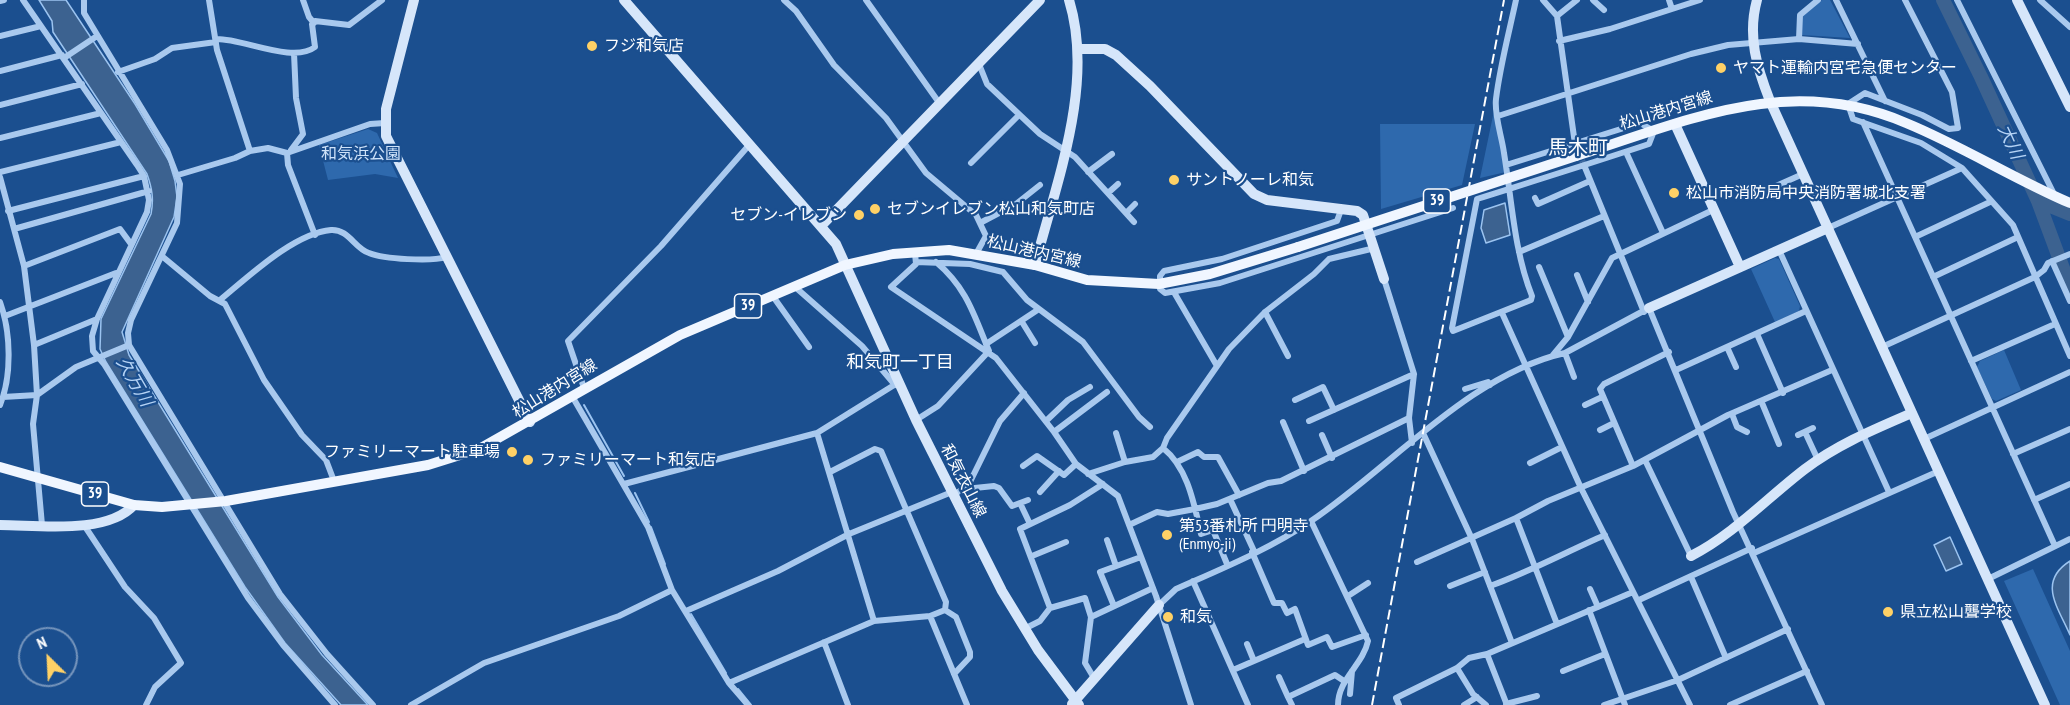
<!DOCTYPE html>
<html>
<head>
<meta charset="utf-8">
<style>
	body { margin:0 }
	#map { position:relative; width:2070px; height:705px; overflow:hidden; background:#1b4f8f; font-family:"PT Sans Narrow",sans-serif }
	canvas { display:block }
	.north { position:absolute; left:18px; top:627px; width:60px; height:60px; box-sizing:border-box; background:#1b4f8f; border:2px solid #7695bc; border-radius:50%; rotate:336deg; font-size:16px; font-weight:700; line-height:24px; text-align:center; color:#fff }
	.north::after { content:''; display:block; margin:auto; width:21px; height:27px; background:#ffd166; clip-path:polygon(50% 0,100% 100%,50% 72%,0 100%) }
</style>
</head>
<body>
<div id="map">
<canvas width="2070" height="705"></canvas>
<div class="north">N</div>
</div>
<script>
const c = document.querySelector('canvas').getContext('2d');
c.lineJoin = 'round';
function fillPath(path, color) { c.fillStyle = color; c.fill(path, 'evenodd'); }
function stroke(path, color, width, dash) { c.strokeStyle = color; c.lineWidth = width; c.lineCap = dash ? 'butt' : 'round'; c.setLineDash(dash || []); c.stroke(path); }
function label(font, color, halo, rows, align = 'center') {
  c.font = font + ' "PT Sans Narrow","Noto Sans JP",sans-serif'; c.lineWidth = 4.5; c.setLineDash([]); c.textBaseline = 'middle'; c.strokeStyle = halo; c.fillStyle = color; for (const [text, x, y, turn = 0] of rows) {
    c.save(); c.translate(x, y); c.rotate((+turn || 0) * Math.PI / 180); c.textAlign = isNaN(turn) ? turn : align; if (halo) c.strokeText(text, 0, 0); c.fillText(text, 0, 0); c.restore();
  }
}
fillPath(new Path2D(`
	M1822,0H1830L1850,38L1802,35V16Z
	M1495,106L1506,172L1480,178Z
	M1380,124H1475L1462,185L1381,209Z
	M368,129L377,133L398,178L375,174L328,180L319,145Z
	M1775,258L1779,259L1800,306L1799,311L1775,322L1751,269Z
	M2004,350L2021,390L1996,401L1992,399L1977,367L1980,361Z
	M2033,569L2070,651V705H2060L2004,581Z`), '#2e69ad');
const water = new Path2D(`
	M39,0H66L135,104L169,161L175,181L177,197L174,217L122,332L129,355L278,597L322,655L368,705H341L285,643L245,587L106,362L100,349L101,319L151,214C154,199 152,188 147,174L53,32L52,21Z
	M1505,203L1510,235L1486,243L1481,228L1484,210Z
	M1950,537L1962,564L1946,571L1934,545Z
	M2070,561V635C2058,607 2037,582 2070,561Z`);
fillPath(water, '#3c6290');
stroke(water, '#9cc4f0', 1.5);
stroke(new Path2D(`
	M584,405L624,476
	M635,493L649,522
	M651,527L665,564
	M691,614L726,673
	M738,689L751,705`), '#9cc4f0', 2);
stroke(new Path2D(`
	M1943,0L1981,77L2038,201L2070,287
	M2038,201L2070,214`), '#3c6290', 14);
stroke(new Path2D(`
	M1575,144L1584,165`), '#3d69a0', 6, [6, 3]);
stroke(new Path2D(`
	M23,0L137,165L144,176L149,200L147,212L97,319L92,336L93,351L104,364L248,598L283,645L335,705
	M84,0V13L167,150L180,184L177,223L131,320L128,333L129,345L280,594L327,654L373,705
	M209,0L217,50L250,151
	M303,0L309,17L314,23
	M784,0L796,11L834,65L886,118L926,173L976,215L986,236L976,254
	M866,0L940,104
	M1543,0L1557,16L1575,144
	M1593,0L1604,10
	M1669,0L1672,9
	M1836,0L1885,101
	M1905,0L1952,92L1958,128L1949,129L1922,115L1865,93L1848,104L1853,119L1921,143L1962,168L2013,225L2070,356
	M1957,0L2055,196
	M2040,0L2070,27
	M0,1L4,0
	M1557,16L1577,0
	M0,36L41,26
	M216,39C242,38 293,64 315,47L312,24L315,21L349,25L382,0
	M1799,39L1800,15L1818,0
	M1559,41L1610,29L1700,0
	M64,58L97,36
	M979,64L987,84L1040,134L1075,157L1134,222
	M0,71L62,55
	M118,72L155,59L172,48L216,42
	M0,105L82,84
	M1498,116L1691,54L1728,45L1799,39L1858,44
	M1863,122L2055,546
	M0,138L101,113
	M291,150L303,134L296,98L294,53
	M1626,152L1663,233
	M287,153L288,165L315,235
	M971,163L1019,115
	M1506,165L1640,123L1654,131L1649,144C1592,163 1534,181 1477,199L1452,328L1453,331L1531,300L1532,296C1514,251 1512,201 1504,153C1502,137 1494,115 1496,99C1500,66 1509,33 1516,0
	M1584,165L1644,312
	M0,172L121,142
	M1088,172L1112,154
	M178,175L235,158L250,151L268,148L287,153L370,124L385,123
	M0,177L24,266L34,345L37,395L33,424L42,525
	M1767,190L1803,174
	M1108,193L1118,184
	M1535,198L1538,204L1590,181
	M1341,210L1337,221L1222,259L1164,271L1160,276V289L1165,293L1220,283L1453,208
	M8,211L144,176
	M1126,213L1135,204
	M980,223L1016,204L1040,185
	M1828,228L1962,168
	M14,229L149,191
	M1915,237L1990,202
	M1779,250L1889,492
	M1519,252L1604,216
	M915,253L916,264L891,287L996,358L1054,432L1076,464L1118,496L1156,596L1191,705
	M163,257L210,296L225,304L264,380L302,435L326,460L334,481
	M2052,261L2070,301
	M916,262L970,264L1003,272L1027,300L1083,342L1139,417L1150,427
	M24,266L120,229L131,244
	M1539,267L1568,337
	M1577,275L1588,302
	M1933,277L2018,237
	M1384,279L1414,374L1409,418L1412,443
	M794,286L862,346L895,385
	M1175,294L1217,366
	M772,295L809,347
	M220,300C247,278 294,233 331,230C349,229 354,248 369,253C384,259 431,262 446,257
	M0,302C11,332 12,376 0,405
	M1265,312L1288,356
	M1502,313L1581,488L1690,705
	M5,316L116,273
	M1022,322L1035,343
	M1757,334L1783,393
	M986,344L1039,309
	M34,345L97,319
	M1727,347L1736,367
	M1882,347L2035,277L2044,270L2048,263L2070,254
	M1565,353L1574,377
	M1553,355L1568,337L1612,258L1713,210
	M1971,361L2055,324
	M1676,370L1806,311
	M584,388L568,341L661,246L750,144
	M1465,389L1488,382L1490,385
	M572,396L648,527L672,590L729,683L748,705
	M3,397L37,395L76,367L129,345
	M1295,400L1323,387L1334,410
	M1762,403L1779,444
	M1585,405L1602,397
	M1732,414L1737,427L1747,432
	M916,420L938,406L989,351C974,315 967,288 936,262
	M1046,421L1068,400L1090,387
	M1309,421L1414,374
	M1283,422L1304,471
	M1600,430L1614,423
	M1054,432L1107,392
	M1805,432L1818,460
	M817,433L874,621
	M1116,433L1125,462
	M1423,433L1472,539L1512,643
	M1322,435L1332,458
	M1798,435L1813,428
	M1924,439L2070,372
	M1163,448C1188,468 1194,504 1201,534L1213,530L1227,564
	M2013,454L2070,429
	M1645,460L1691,556
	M1177,462L1198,452L1204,457H1218L1239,495
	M1530,463L1562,447
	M1023,466L1037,456L1064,475L1076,464
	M1633,466L1600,389L1604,384L1669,352
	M1088,474L1125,462L1153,457L1163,448L1167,438L1229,349L1265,312L1314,274L1329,259L1375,248
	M624,484L817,433L899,382
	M965,489L994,486L999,488L1012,506L1028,500
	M1040,492L1059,471
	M953,495L968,486L1000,421L1024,393
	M1230,499L1254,551
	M2034,500L2070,484
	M1020,503L1030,524
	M1311,521L1368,641C1363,665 1338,679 1338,705
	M84,525L125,587L154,618L181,663L155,687L146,705
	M1129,525L1157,512L1168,514L1195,509L1217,504L1268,483L1281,481L1409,418
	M1107,540L1116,566
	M1252,552L1274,603H1282L1287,613L1295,609L1308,645L1327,637L1332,647L1366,635
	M1754,553L1939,471
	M1032,556L1066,542
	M1417,562L1516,518
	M1691,577L1726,658
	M1988,579L2070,539
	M1193,581L1248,705
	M1450,586L1485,572
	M1490,586C1529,572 1566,552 1605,535
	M1590,589L1598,607
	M1348,596L1368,583
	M1639,600L1752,548
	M1159,605L1176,589C1221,569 1270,549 1311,521C1390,468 1470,374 1565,353L1649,308L1733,512L1822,705
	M1114,606L1100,572L1141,557
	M1050,608L1085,598L1091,617L1085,663L1094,678
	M945,610L956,617L970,652V657L954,674
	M1589,610L1625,705
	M686,611L778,571L849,534L952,492
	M930,616L967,705
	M1091,617L1153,588
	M1557,624L1516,518L1548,501L1633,466L1728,415L1832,370
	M1024,629L1040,621L1050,608L1020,529L1070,505L1103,484
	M824,642L848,705
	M1247,644L1254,661
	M1487,654L1507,705
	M1457,668L1473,694L1486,705
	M1233,670L1305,639
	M1563,671L1605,654
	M1279,677L1288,697
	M729,683L874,621L930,616L945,610L946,602L881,451L875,449L830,472
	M1350,694L1352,671
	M1506,704L1537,696
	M411,705L484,663L619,616L672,590
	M1292,705L1288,697L1335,675L1344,681
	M1399,705L1396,698L1457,668L1469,658L1487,654L1633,592
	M1464,705L1477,697
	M1604,705L1678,680L1788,629
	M1730,705L1807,671`), '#a9c9ee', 6);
stroke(new Path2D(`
	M414,0L386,109V136L530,422
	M624,0L836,244L916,420L1002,591L1038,650L1079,705
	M1757,0C1747,36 1757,68 1770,101L2045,705
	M2017,0L2070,107
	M1079,49H1105L1116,55L1150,86L1254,194L1267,200L1357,211L1363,215L1384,279
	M1675,124L1740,267
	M821,226L1040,0
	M1035,265C1056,183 1095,84 1069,0
	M1649,308L1828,228
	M0,525C38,525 107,535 134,505
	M1691,556C1734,534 1767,498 1805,469C1838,444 1875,429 1912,413
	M1072,704L1159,605`), '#d6e6fa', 10);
stroke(new Path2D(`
	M1576,156C1689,120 1789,73 1906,123C1962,146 2014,179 2070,203
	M0,467L134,505L162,507L226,501L428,465L479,449L680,335L845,265L893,254L949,250L1035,265L1087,280L1159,284L1210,274L1298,247`), '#f0f6ff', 10);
stroke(new Path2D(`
	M1372,705L1504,0`), '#fff', 2, [10, 4.5]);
stroke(new Path2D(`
	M1298,247L1576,156`), '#f0f6ff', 10);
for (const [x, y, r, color] of [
	[592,46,6,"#ffd166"],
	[1721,68,6,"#ffd166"],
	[1174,180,6,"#ffd166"],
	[1674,193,6,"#ffd166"],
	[875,209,6,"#ffd166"],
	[859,215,6,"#ffd166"],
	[512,452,6,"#ffd166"],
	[528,460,6,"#ffd166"],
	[1167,535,6,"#ffd166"],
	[1888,612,6,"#ffd166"],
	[1168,617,6,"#ffd166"]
]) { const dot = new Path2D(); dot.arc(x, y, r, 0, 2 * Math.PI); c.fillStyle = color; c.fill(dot); stroke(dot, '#1b4f8f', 2); }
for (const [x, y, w] of [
	[1437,201,27],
	[748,306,27],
	[95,494,27]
]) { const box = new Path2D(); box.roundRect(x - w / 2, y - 12, w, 24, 4.5); c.fillStyle = '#1b4f8f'; c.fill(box); stroke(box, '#fff', 1.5); }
label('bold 15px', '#fff', null, [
	["39",1437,201],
	["39",748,306],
	["39",95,494]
]);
label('16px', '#fff', '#1b4f8f', [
	["フジ和気店",604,46],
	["ヤマト運輸内宮宅急便センター",1733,68],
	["サントノーレ和気",1186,180],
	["松山市消防局中央消防署城北支署",1686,193],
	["セブンイレブン松山和気町店",887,209],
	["セブン-イレブン",847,215,"right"],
	["ファミリーマート駐車場",500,452,"right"],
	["ファミリーマート和気店",540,460],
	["第53番札所 円明寺",1179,526],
	["(Enmyo-ji)",1179,544],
	["県立松山聾学校",1900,612],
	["和気",1180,617]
], 'left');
label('16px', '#fff', '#1b4f8f', [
	["松山港内宮線",1666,111,-17],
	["松山港内宮線",1034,252,13],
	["松山港内宮線",555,389,-32],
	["和気衣山線",963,481,63]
]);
label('16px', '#cfe3fa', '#1b4f8f', [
	["和気浜公園",361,154]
]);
label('italic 18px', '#b5d3f5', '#1b4f8f', [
	["大川",2010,142,65],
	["久万川",134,382,60]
]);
label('18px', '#fff', '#1b4f8f', [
	["和気町一丁目",900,363]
]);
label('20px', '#fff', '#1b4f8f', [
	["馬木町",1578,148]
]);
</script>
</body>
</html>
